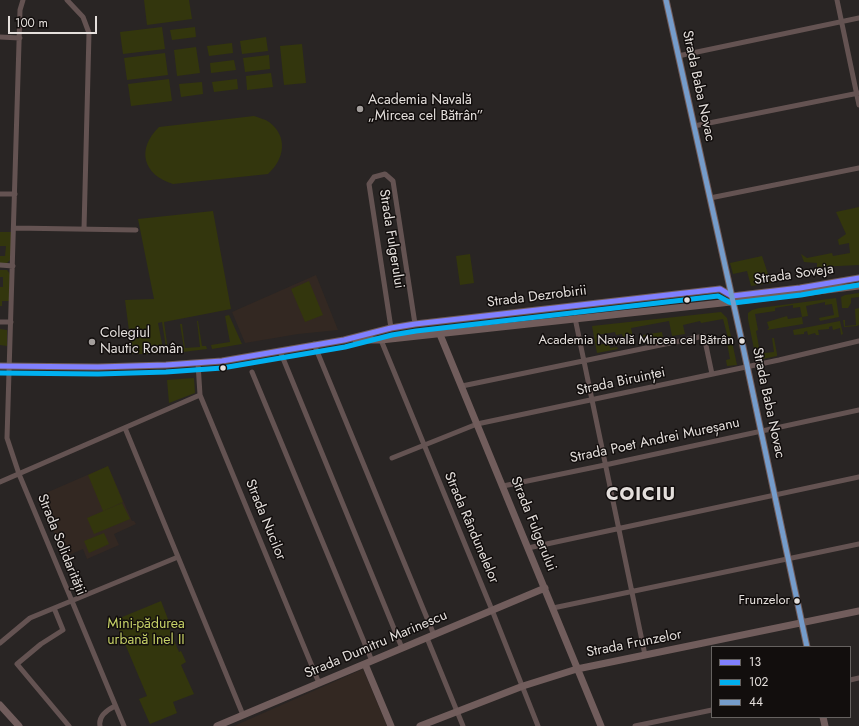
<!DOCTYPE html>
<html>
<head>
<meta charset="utf-8">
<style>
	body { margin:0 }
	#map { position:relative; width:859px; height:726px; overflow:hidden; background:#292524; font-family:Jost,sans-serif }
	canvas { display:block }
	.legend { position:absolute; left:711px; top:646px; width:140px; height:72px; box-sizing:border-box; background:#120e0d; border:1px solid #666260; margin:0; padding:5px 7px; list-style:none; font-size:12px; color:#e4dfdc }
	.legend li { display:flex; align-items:center; gap:8px; height:20px }
	.legend b { width:20px; border:1px solid #666260 }
	.scale { position:absolute; left:8px; top:16px; width:89px; height:18px; box-sizing:border-box; border:2px solid #e4dfdc; border-top:0; padding-left:5px; font-size:12px; line-height:14px; white-space:nowrap; color:#e4dfdc; -webkit-text-stroke:3px #120e0d; paint-order:stroke }
</style>
</head>
<body>
<div id="map">
<canvas width="859" height="726"></canvas>
<ul class="legend">
<li><b style="height:5px;background:#8080ff"></b>13</li>
<li><b style="height:5px;background:#00b0f0"></b>102</li>
<li><b style="height:5px;background:#759ccb"></b>44</li>
</ul>
<div class="scale">100 m</div>
</div>
<script>
const c = document.querySelector('canvas').getContext('2d');
c.lineJoin = 'round';
function fillPath(path, color) { c.fillStyle = color; c.fill(path, 'evenodd'); }
function stroke(path, color, width, dash) { c.strokeStyle = color; c.lineWidth = width; c.lineCap = dash ? 'butt' : 'round'; c.setLineDash(dash || []); c.stroke(path); }
function label(font, color, halo, rows, align = 'center') {
  c.font = font + ' Jost,sans-serif'; c.lineWidth = 3; c.setLineDash([]); c.textBaseline = 'middle'; c.strokeStyle = halo; c.fillStyle = color; for (const [text, x, y, turn = 0] of rows) {
    c.save(); c.translate(x, y); c.rotate((+turn || 0) * Math.PI / 180); c.textAlign = isNaN(turn) ? turn : align; if (halo) c.strokeText(text, 0, 0); c.fillText(text, 0, 0); c.restore();
  }
}
fillPath(new Path2D(`
	M316,275L338,330L298,334L245,343L232,312Z
	M108,466L132,521H134L136,524L114,534L119,545L87,559L83,549L64,557L39,496Z
	M363,669L387,726H234Z`), '#332822');
fillPath(new Path2D(`
	M144,0H189L192,19L147,25Z
	M162,27L165,49L123,54L120,32Z
	M195,27L196,37L172,40L170,30Z
	M266,37L268,51L242,54L240,41Z
	M232,43L233,53L209,56L207,46Z
	M302,44L306,83L284,85L280,46Z
	M196,47L200,73L177,76L174,50Z
	M165,53L168,75L127,80L124,58Z
	M269,55L270,69L245,72L243,58Z
	M234,60L236,70L211,73L210,63Z
	M271,73L273,87L247,90L246,76Z
	M169,79L172,101L131,106L128,84Z
	M237,79L238,89L214,92L212,82Z
	M202,82L203,94L181,97L179,84Z
	M254,116C259,118 265,119 269,122C288,136 285,159 268,174L173,184C143,175 136,149 159,127Z
	M859,207V265L817,267V263L804,262L801,254L807,258L832,253L833,256L850,253L849,243L839,245L838,240L836,241L846,234L836,212Z
	M213,211L231,309L164,322L168,350L184,349L180,324H182L185,348L200,347L197,321H198L202,346H206L207,349L167,354L162,322L158,323L164,354H132L125,300L154,299L138,219Z
	M0,232H12L11,259L7,263H0V256H5L6,246H0Z
	M470,254L474,283L460,285L456,256Z
	M762,256L771,283L751,286L747,271L733,274L730,263Z
	M0,270H7L10,274L9,301H2V306H0V287H3V277H0Z
	M309,281L323,315L305,322L291,289Z
	M859,293V297L851,298V303L848,308H842L841,297L845,295Z
	M836,298L839,317L820,321L819,318L834,315L832,304L825,305V302L806,306L808,316L802,317L803,324L767,330L769,328L767,322L787,316L788,319L802,317L800,307L793,308V305L775,308V311L755,314L758,330L756,331L759,347H763L765,353L774,352L772,338H774L777,354V356L758,360L756,359L748,319V313L752,310L759,308Z
	M859,308V325L857,326L844,327L843,320H845V326L856,325L855,309Z
	M721,312L727,318L737,365L727,366L726,360L730,359L727,343L729,342L723,319L701,323L700,321L683,325L685,334L672,336L669,321L631,328L634,343L625,345L622,334L616,335L615,332L597,335L598,345L609,343L610,348L617,347L618,349L597,353L592,326Z
	M229,315L242,344L212,349L211,345L230,342L225,316Z
	M840,321L843,334L841,335L840,328L833,330L832,326L829,327V329L818,330L819,335H816L815,333L808,335L807,331L804,332V334L794,335L793,330Z
	M0,329L7,330V346L0,345Z
	M662,332L663,338L644,341L643,335Z
	M194,378L195,393L169,403L167,380Z
	M108,466L123,502L103,511L88,475Z
	M122,503L130,519L94,534L87,518Z
	M104,533L109,544L89,553L84,541Z
	M161,601L171,627L169,628L179,652L181,651L186,662L181,665L194,694L173,702L177,713L150,724L139,699L147,696L115,620Z`), '#33360d');
stroke(new Path2D(`
	M23,0L20,10L7,438L19,474L124,726
	M67,0L83,17L89,33L84,229
	M837,0L859,105
	M0,37L20,38
	M678,56L859,18
	M694,126L859,93
	M0,194H15
	M710,198L859,168
	M14,228L136,230
	M0,265L13,266
	M575,318L645,655
	M0,322H11
	M391,328L369,184L374,177L385,174L393,181L415,324
	M381,340L492,610L538,726
	M314,344L434,635
	M280,351L402,648
	M198,363L200,395L319,683
	M252,372L372,661
	M462,386L704,336L712,374
	M125,428L243,715
	M392,458L477,424L779,360L859,341
	M0,482L200,395
	M503,486L605,465L859,410
	M528,548L859,477
	M54,608L63,630L41,644L17,664L69,726
	M553,608L859,544
	M427,638L463,726
	M0,643L30,618L178,557
	M850,680L859,678
	M100,726C98,716 107,710 115,706
	M635,726L712,710`), '#645352', 5);
stroke(new Path2D(`
	M666,0L742,342L807,647
	M732,296L800,288L859,278
	M439,332L601,726
	M356,340H381L722,303L859,286
	M0,366L98,367L166,365L222,361L344,340L391,328L415,324L720,289L732,296
	M365,664L391,726
	M0,705L19,726
	M823,717L825,726
	M217,726L545,588
	M420,726L523,686L577,669L859,611`), '#715d5c', 7);
stroke(new Path2D(`
	M0,366L98,367L166,365L222,361L344,340L391,328L415,324L720,289L732,296L800,288L859,278`), '#8080ff', 5);
stroke(new Path2D(`
	M0,373L98,374L166,372L222,368L345,347L392,335L416,331L718,296L729,302L733,303L801,295L859,285`), '#00b0f0', 5);
stroke(new Path2D(`
	M666,0L742,342L807,647`), '#759ccb', 5);
for (const [x, y, r, color] of [
	[360,109,4,"#a39e9c"],
	[687,300,3.5,"#e4dfdc"],
	[742,341,3.5,"#e4dfdc"],
	[92,342,4,"#a39e9c"],
	[223,368,3.5,"#e4dfdc"],
	[797,601,3.5,"#e4dfdc"]
]) { const dot = new Path2D(); dot.arc(x, y, r, 0, 2 * Math.PI); c.fillStyle = color; c.fill(dot); stroke(dot, '#120e0d', 1.5); }
label('13px', '#e4dfdc', '#120e0d', [
	["Academia Navală Mircea cel Bătrân",734,341],
	["Frunzelor",790,601]
], 'right');
label('14px', '#e4dfdc', '#120e0d', [
	["Strada Baba Novac",698,86,78],
	["Strada Fulgerului",391,239,81],
	["Strada Soveja",794,275,-8],
	["Strada Dezrobirii",537,297,-7],
	["Strada Biruinței",621,382,-12],
	["Strada Baba Novac",768,403,78],
	["Strada Poet Andrei Mureșanu",655,441,-12],
	["Strada Nucilor",265,520,68],
	["Strada Fulgerului",533,524,68],
	["Strada Rândunelelor",471,528,67],
	["Strada Solidarității",61,545,68],
	["Strada Frunzelor",634,644,-11],
	["Strada Dumitru Marinescu",376,645,-23]
]);
label('14px', '#e4dfdc', '#120e0d', [
	["Academia Navală",368,101],
	["„Mircea cel Bătrân”",368,117],
	["Colegiul",100,334],
	["Nautic Român",100,350]
], 'left');
label('14px', '#c6d167', '#120e0d', [
	["Mini-pădurea",146,625],
	["urbană Inel II",146,641]
]);
c.letterSpacing = '1px';
label('bold 18px', '#e4dfdc', '#120e0d', [
	["COICIU",641,496]
]);
c.letterSpacing = '0px';
</script>
</body>
</html>
